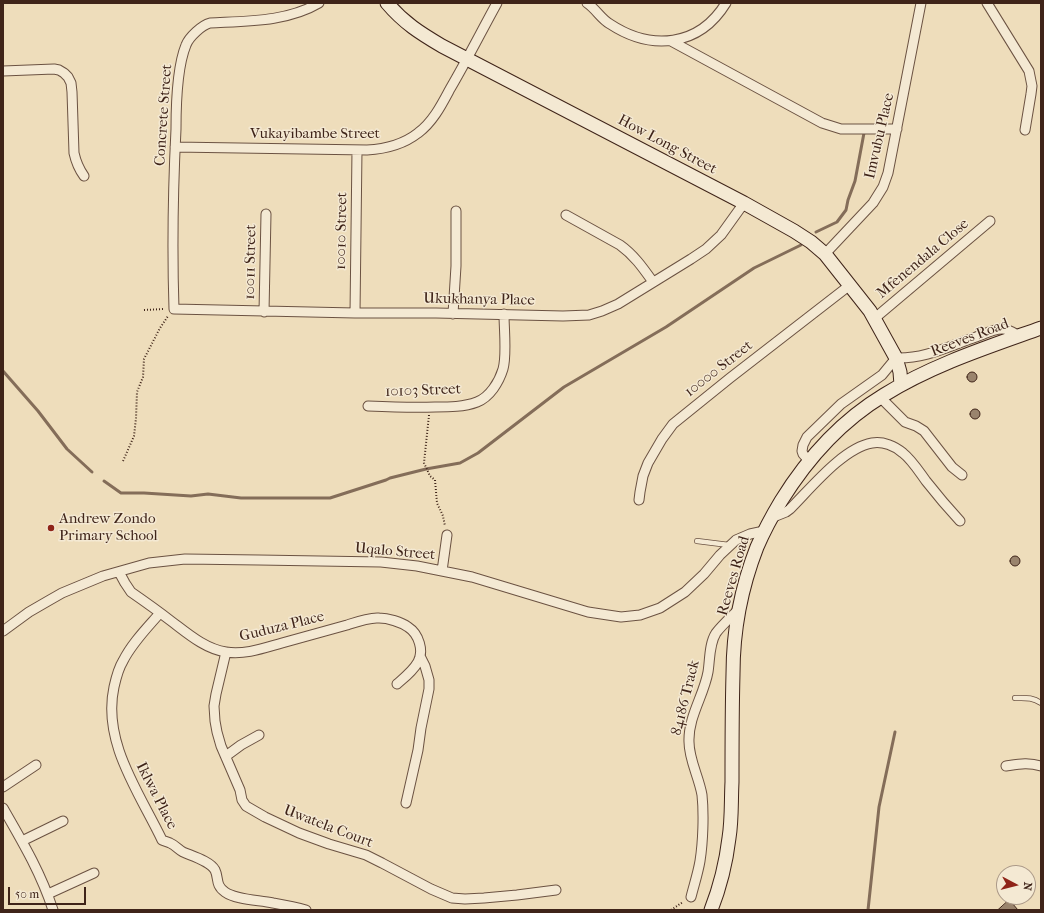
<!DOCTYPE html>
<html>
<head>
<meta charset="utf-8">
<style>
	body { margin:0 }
	#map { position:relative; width:1044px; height:913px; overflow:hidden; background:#edb; font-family:"IM FELL French Canon",serif }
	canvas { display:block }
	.frame { position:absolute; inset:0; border:4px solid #3f2419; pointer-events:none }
	.north { position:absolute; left:996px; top:865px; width:40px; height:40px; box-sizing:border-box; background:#f4e9d3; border:1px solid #ac9a89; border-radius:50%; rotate:97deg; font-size:11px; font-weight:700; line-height:16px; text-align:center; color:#3f2419 }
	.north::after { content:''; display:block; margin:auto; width:14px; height:18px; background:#8f2418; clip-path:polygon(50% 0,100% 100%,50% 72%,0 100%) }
	.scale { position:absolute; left:8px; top:887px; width:78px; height:18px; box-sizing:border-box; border:2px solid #3f2419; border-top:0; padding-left:5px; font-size:12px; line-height:14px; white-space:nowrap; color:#3f2419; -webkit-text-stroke:3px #f4e9d3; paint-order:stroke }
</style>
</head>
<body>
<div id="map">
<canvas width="1044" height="913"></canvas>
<div class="frame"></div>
<div class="north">N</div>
<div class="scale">50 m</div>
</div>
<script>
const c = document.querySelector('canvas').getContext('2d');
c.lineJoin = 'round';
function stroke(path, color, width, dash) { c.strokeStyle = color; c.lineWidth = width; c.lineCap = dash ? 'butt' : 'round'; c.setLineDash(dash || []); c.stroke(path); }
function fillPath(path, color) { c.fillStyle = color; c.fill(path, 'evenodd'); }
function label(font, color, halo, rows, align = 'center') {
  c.font = font + ' "IM FELL French Canon",serif'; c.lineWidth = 3; c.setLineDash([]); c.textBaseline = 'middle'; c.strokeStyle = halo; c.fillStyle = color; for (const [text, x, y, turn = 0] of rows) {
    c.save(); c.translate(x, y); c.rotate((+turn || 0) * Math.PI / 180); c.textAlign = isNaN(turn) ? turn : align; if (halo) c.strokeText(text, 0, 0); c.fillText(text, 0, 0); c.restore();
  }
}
stroke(new Path2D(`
	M816,232L837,222L846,210L848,200L855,181L864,133
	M3,371L38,411L67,449L92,472
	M104,481L121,493H144L191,496L208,494L241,498H330L386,480L390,478L426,469L460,463L478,453L564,387L666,327L754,268L801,245
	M868,910L879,807L895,732`), '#846d59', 3);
const building = new Path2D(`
	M967 377a5 5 0 1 1 10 0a5 5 0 1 1-10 0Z
	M970 414a5 5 0 1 1 10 0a5 5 0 1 1-10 0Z
	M1010 561a5 5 0 1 1 10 0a5 5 0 1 1-10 0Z
	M1007,902L1012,903L1018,910H998Z`);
fillPath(building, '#9a846d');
stroke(building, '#3f2419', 1);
const lane = new Path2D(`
	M697,541L729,545
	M1015,698C1026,698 1032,697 1041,703`);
const street = new Path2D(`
	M319,3C287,22 247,21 210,23C202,25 189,37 186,45C177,67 176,105 176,129C173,189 172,249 174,309L355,313H436L563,316L589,315L602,311L618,304L691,259L706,249L721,235L744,203
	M587,3C596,9 601,19 610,24C651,51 699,47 726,3
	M987,3L1029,71L1032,86L1031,94L1025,130
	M671,41L822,123L841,129H897
	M3,71L54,69L59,70L64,73L68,77L71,83L72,92L74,153C76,162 79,169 84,176
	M175,147L367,150C385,149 404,144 418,133C433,122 442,104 450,89C467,60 481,32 497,3
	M566,215L620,245C634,255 643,268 653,282
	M825,254L873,203L883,187L888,173L921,3
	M264,312L266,214
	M355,313L357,150
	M453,314L456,266V211
	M875,318L990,221
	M880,397L905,422L916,426L924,431L952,467L962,475
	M368,406C390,407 413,408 435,407C449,407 464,407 477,402C490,397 499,382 503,369C507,355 504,330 504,314
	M809,461L803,454L802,451L803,445L807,437L841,404L882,375L896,358C925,359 949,346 976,337C984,334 994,329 1002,329C1009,329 1014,333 1019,336
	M639,500L640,492L643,476L648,463L662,439L673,424L730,378L850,285
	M771,518L786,512L790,509C811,488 843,448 872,443C883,441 895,446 903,453C912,460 920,473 926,481C937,495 948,508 960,521
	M442,571L447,535
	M119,572L125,583L131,592C144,601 158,611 171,621C187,633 205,649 226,652C245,655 264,648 282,643C304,637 325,631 347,625C356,622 370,617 379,618C388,618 401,622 408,627C419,634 424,651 418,662C413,671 404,678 397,684
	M160,613C147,628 132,643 123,661C118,669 116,678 114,687C102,742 139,792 162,840C164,841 168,842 170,843C175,845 178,849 183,852C192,856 210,861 215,870C219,878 215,885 225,892C236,900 259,900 273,903C284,905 295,907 306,910
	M3,631L29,612L48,601L62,593L103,576L149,563L185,559L259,560L381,562L417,566L472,577L588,612L621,617L640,615L660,608L685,592L704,574L720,555L736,540L750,534L764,531
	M226,652L216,694L214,706L215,721L217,732L221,746L240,790L242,800L246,806L265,817L299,833L329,844L366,855L382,863L431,889L452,898L465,899L484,898L517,895L556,890
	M226,756L241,745L259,735
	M1006,766C1019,764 1028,762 1041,766
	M3,787L36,765
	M406,803L418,750L421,728L429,689V680L425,666L420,656
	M3,808C22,841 41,873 53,910
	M22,841L63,821
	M48,894L94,873
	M691,897C694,885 698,873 700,861C703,842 704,814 702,795C699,777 689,760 689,742C688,717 704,695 708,672C710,660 709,644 716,633C721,626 732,616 739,609`);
const secondary = new Path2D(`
	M387,3C404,23 420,33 442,46L744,203L794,231L811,242L825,254L870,311L896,358L900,372L901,385
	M711,910C720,887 726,863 729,838C732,820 731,801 732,782C732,746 732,710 733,674C733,631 741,588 757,547C764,531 772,516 781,501C807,459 841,421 884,395C932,365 988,347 1041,328`);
stroke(lane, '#6b5242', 6);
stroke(street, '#6b5242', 11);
stroke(secondary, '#3f2419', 15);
stroke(new Path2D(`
	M144,310L164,309
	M429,415L424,463L430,476L435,480L437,503L443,516L445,526
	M123,461L134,436L136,418L137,392L143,377L144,359L160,328L168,316
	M671,910L683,902`), '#3f2419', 2, [1, 2]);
stroke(lane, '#f4e9d3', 4.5);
stroke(street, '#f4e9d3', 9);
stroke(secondary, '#f4e9d3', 13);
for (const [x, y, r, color] of [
	[51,528,4,"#8f2418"]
]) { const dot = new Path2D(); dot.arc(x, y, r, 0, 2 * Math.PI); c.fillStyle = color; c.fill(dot); stroke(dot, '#f4e9d3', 1.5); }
label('15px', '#3f2419', '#f4e9d3', [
	["Concrete Street",164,115,-86],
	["Vukayibambe Street",315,134],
	["Imvubu Place",880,136,-77],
	["How Long Street",667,145,28],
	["10010 Street",342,231,-89],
	["Mfenendala Close",923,259,-40],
	["10011 Street",251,262,-89],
	["Ukukhanya Place",479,300,1],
	["Reeves Road",970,338,-21],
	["10000 Street",719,369,-38],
	["10103 Street",423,391,-2],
	["Uqalo Street",395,552,5],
	["Reeves Road",734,576,-74],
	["Guduza Place",282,627,-14],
	["84186 Track",686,698,-76],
	["Iklwa Place",156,796,63],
	["Uwatela Court",328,827,21]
]);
label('15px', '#3f2419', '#f4e9d3', [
	["Andrew Zondo",59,519],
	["Primary School",59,536]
], 'left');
</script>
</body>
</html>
